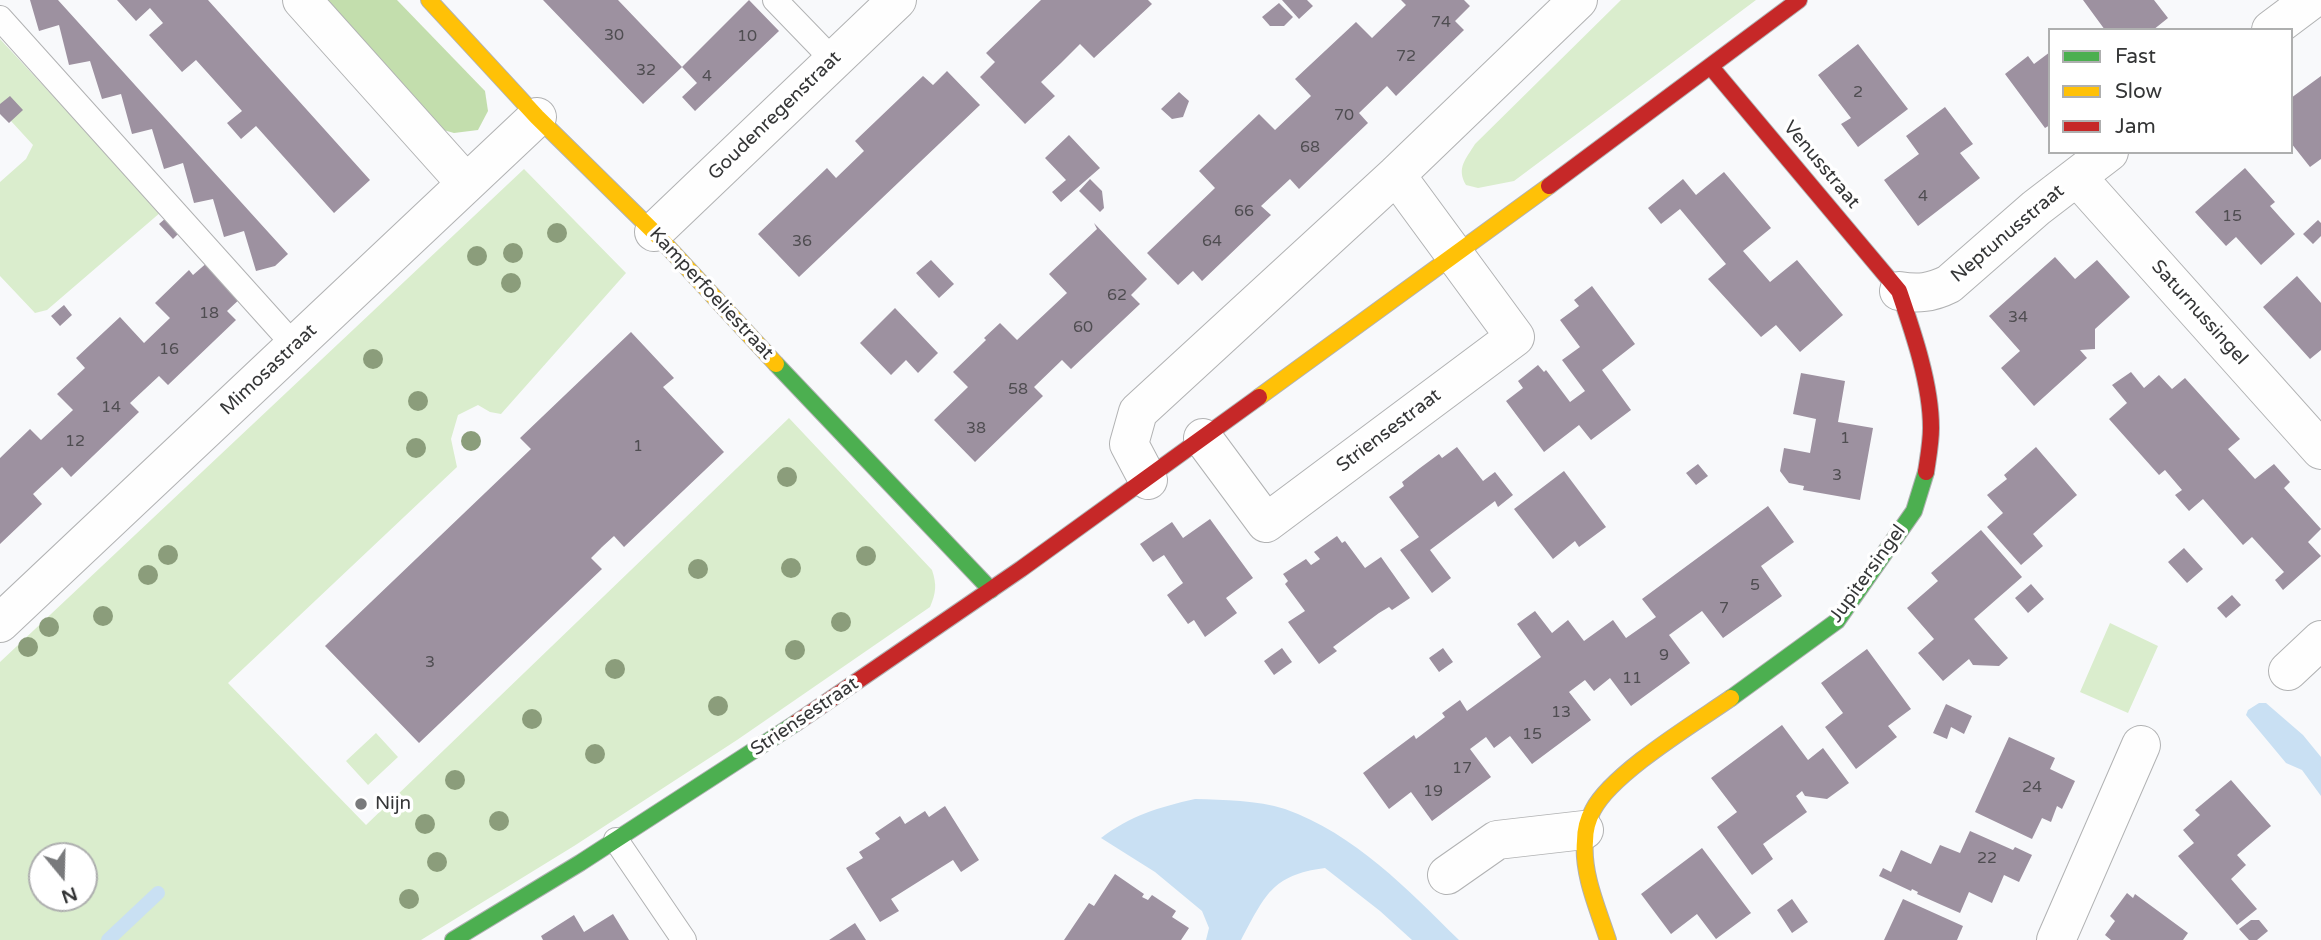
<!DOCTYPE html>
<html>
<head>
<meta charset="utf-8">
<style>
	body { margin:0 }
	#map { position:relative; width:2321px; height:940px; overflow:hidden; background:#f8f9fb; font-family:"Varela Round",sans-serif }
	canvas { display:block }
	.legend { position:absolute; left:2048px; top:28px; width:245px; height:126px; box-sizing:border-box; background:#fff; border:2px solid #aeafaf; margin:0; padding:9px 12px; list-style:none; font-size:21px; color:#353637 }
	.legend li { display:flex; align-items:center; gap:14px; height:35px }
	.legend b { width:35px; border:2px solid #aeafaf }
	.north { position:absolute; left:28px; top:842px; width:70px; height:70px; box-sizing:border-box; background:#fff; border:2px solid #aeafaf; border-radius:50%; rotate:161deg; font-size:19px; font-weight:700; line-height:28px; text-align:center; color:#353637 }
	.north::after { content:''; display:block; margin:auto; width:24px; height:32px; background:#797a7c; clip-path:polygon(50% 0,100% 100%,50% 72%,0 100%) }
</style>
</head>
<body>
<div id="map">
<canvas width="2321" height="940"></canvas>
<ul class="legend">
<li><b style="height:9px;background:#4caf50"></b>Fast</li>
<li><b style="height:9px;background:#ffc107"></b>Slow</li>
<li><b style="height:9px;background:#c62828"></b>Jam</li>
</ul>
<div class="north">N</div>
</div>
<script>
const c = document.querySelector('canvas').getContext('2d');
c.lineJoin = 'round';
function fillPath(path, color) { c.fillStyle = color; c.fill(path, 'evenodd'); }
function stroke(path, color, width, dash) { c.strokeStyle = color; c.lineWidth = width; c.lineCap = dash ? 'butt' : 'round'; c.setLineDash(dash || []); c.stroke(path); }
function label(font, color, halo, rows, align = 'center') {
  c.font = font + ' "Varela Round",sans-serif'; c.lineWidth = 7; c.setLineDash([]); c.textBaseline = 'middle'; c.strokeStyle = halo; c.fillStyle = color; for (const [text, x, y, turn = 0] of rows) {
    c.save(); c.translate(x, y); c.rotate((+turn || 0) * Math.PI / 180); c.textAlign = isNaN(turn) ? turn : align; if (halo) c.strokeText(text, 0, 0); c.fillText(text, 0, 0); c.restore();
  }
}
fillPath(new Path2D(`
	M1621,0H1756L1514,181L1478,188L1466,185C1456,168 1466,159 1475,144Z
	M0,39L161,212L47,310L35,313L0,276V182L26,159L33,145L0,109Z
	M524,169L626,273L501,414L490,412L478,405L458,415L451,439L457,467L228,683L366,825L789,418L932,570C937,585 936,593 930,607L737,740L574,846L421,940H0V662ZM42,856H84V898H42Z
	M2110,623L2158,646L2128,713L2080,692Z
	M376,733L398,757L368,785L346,761Z`), '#daedcd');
fillPath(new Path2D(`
	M321,0H397L485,91L488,111L478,130L454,133L440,129Z`), '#c3dead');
fillPath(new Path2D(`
	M2259,703H2266L2303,735L2321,757V796L2302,770L2286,763L2246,715L2248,710Z
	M1195,799C1224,800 1257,800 1285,809C1355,834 1407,889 1459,940H1412L1380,911L1325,868C1271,875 1265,896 1241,940H1206L1209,928L1202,911L1155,872L1101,838C1130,816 1159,807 1195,799Z`), '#c9e0f3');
stroke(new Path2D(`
	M108,940L158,893`), '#c9e0f3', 14);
fillPath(new Path2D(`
	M30,0H58L288,254L275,266L256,271L244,231L224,237L213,199L194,203L183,163L164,169L152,129L132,134L121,94L102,99L90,61L69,65L59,25L39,31Z
	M117,0H208L370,180L334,213L256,126L241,139L227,123L242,111L196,60L182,72L149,35L163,23L150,8L136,21Z
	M543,0H618L682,67L749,0L779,31L695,111L682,97L697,83L682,67L643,104Z
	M1041,0H1148L1152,4L1094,58L1080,44L1061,63L1041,82L1055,96L1025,124L980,77L995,62L986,53Z
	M1282,0H1307L1313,6L1299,19Z
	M1401,0H1464L1470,6L1455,21L1464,30L1396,96L1387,86L1359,113L1368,123L1299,189L1290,179L1261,206L1271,215L1202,281L1193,271L1178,285L1147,253L1215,188L1199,171L1259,114L1275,130L1311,96L1295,79L1356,22L1372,38L1406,5Z
	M2083,0H2154L2168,18L2153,30H2105Z
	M1279,3L1293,17L1284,26H1270L1262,17Z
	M1858,44L1908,109L1858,147L1841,124L1851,118L1818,75Z
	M2050,52V125L2045,128L2005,74L2028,56L2034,64Z
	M947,71L980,105L799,277L758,234L827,168L836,178L864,151L855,141L923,76L933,85Z
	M2321,76V159L2310,167L2291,143V98Z
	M1179,92L1189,101L1183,117L1172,119L1161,109Z
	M10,96L23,110L9,123L0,114V104Z
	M1945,107L1973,144L1960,153L1980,178L1918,226L1884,180L1919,154L1906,136Z
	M1069,135L1100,168L1061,202L1052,192L1066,180L1045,158Z
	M2245,168L2275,202L2270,206L2295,234L2261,265L2236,237L2226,246L2195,212Z
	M1724,172L1771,228L1743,251L1770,282L1797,260L1843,315L1800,352L1776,325L1761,337L1708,279L1726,264L1680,209L1661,224L1648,208L1683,179L1696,195Z
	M1090,179L1102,191L1104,208L1100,212L1079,191Z
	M167,217L181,231L173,239L159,224Z
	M2318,220L2321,223V236L2313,244L2303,234Z
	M1094,223L1147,279L1131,295L1140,304L1071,369L1062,360L1034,387L1043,396L975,462L934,420L968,387L953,372L986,340L984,338L1000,323L1017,340L1067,293L1049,274L1097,229Z
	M2055,257L2075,279L2097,260L2130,297L2095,329V349L2080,350L2087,358L2034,406L2001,368L2020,351L1989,316Z
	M931,260L954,284L939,298L916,273Z
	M209,261L243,296L227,311L236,320L168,385L159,376L130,403L139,412L71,477L62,467L33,494L42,504L0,544V458L30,429L41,440L73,410L57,394L85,368L76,358L120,317L144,343L170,318L155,303L189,270L193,275Z
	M2297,276L2321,303V350L2310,359L2263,307Z
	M1592,286L1635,344L1602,370L1631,410L1591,440L1579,425L1544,452L1506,401L1523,388L1518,381L1538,365L1544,372L1546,370L1570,402L1585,391L1562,360L1580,347L1560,320L1579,306L1574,300Z
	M64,305L72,315L60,326L51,316Z
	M895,308L938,353L918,373L906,360L891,375L860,343Z
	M631,332L674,378L663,387L724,452L624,547L614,536L602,547L591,558L602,569L419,743L325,646L531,449L520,438Z
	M2131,372L2144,388L2159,375L2172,389L2185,378L2240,439L2228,449L2255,479L2274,464L2290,482L2284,488L2321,529L2308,542L2321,556L2283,590L2275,580L2284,572L2252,537L2243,545L2203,499L2189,511L2175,495L2182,490L2165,470L2159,475L2109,419L2127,403L2112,385Z
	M1801,373L1845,381L1838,422L1873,428L1860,500L1803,490L1804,486L1789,483L1780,471L1784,448L1810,453L1816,419L1793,414Z
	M1457,447L1483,481L1495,472L1513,495L1498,507L1495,501L1430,550L1451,578L1432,593L1400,550L1419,537L1389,497L1404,486L1402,482L1420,468L1439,454L1442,458Z
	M2036,447L2077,495L2033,534L2043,546L2021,565L1987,527L2003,513L1987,495L2007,479L2004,475Z
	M1698,464L1708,476L1696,485L1686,473Z
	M1564,471L1606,527L1579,547L1575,541L1553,559L1514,509Z
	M1768,506L1794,542L1761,566L1782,596L1723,638L1702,611L1669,635L1690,663L1631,706L1610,678L1594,691L1585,680L1569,692L1591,720L1532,764L1510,736L1494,748L1486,737L1470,749L1491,777L1432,821L1411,792L1389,809L1363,773L1414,735L1416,739L1445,717L1442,713L1460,700L1467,711L1541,657L1517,624L1535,611L1552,633L1568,620L1584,641L1613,620L1626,638L1656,617L1642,599Z
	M1210,519L1253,578L1226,598L1237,613L1205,637L1194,620L1188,624L1167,595L1183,583L1164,555L1153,562L1140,544L1172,522L1183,538Z
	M1981,530L2022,577L1974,619L2008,658L1999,666L1973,665L1969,659L1943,681L1918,653L1934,639L1907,608L1938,581L1931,573Z
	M1337,536L1342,543L1345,541L1365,568L1381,557L1410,598L1392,610L1389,607L1379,613L1333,647L1337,651L1319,664L1288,622L1305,611L1285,584L1288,581L1283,574L1306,559L1311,565L1320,559L1314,552Z
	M2184,548L2203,569L2187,583L2168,562Z
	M2031,584L2044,599L2028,613L2015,598Z
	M2232,595L2241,605L2226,618L2217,608Z
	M1282,648L1292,662L1274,675L1264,661Z
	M1443,648L1453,662L1439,672L1429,658Z
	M1867,649L1911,709L1888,726L1897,737L1856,769L1825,727L1843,713L1821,683Z
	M1946,704L1972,716L1964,734L1951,727L1947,739L1933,733Z
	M1782,725L1808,760L1823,748L1849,783L1827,799L1805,796L1802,791L1796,796L1807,812L1763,844L1773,859L1752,875L1717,827L1737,812L1711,778Z
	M2009,737L2055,758L2050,769L2075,781L2062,809L2057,806L2051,822L2042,818L2032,839L1975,812Z
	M2231,780L2271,826L2237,855L2246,865L2231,879L2257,909L2237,925L2178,856L2194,843L2183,830L2200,815L2195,810Z
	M945,806L979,860L961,872L953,860L891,899L899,911L880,922L846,868L863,858L859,852L880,839L875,833L900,816L905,824L925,811L929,817Z
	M1970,831L2013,850L2015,847L2032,855L2019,882L2004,875L1992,903L1969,892L1960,913L1917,894L1918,892L1912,889L1911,891L1879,876L1883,868L1891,872L1901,850L1931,864L1940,845L1960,853Z
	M1702,848L1751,913L1716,939L1697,914L1671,934L1641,894Z
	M1115,874L1144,894L1142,897L1148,900L1152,895L1176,911L1172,917L1189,928L1181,940H1064L1089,903L1094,906Z
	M2127,893L2133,898L2135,894L2188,933L2183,940H2111L2105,935L2115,921L2110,916Z
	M1792,899L1808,922L1792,933L1777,910Z
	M1903,899L1963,926L1957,940H1884Z
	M613,914L629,940H543L541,936L574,915L584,932Z
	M2251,920H2259L2268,931L2257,940H2249L2239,929Z
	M855,923L866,940H829Z`), '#9d91a0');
const lane = new Path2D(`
	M775,0L833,60
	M0,18L294,345
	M616,840L684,940`);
const street = new Path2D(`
	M302,0L465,182
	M2271,30L2311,0
	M2077,177L2321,450
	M654,232L897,0
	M1899,291C1918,294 1931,293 1949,284L2036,208L2109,152
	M1203,438L1266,523L1515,337L1396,175
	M1148,480L1129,444L1138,412L1396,175L1578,0
	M0,623L537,117
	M2288,671L2321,640
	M1447,875L1497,840L1584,830
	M2056,940L2141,745`);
const fast = new Path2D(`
	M776,364L991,590
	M1731,698L1837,621L1914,511L1926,472
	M453,940L580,863L796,723`);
const slow = new Path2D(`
	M429,0L537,117L654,232L776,364
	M1259,397L1549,186
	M1608,940C1598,909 1582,874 1585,841C1585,830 1588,819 1593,810C1612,773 1695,723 1731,698`);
const jam = new Path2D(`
	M1711,67L1899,291C1913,332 1931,384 1931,428C1931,443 1928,458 1926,472
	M1549,186L1799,0
	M796,723L1021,569L1259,397`);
stroke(lane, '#b1b2b3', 26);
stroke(street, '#b1b2b3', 40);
stroke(fast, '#b1b2b3', 18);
stroke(slow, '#b1b2b3', 18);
stroke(jam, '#b1b2b3', 18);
stroke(lane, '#fefefe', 24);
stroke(street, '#fefefe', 38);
stroke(fast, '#4caf50', 16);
stroke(slow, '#ffc107', 16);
stroke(jam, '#c62828', 16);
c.fillStyle = '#8b9d7b';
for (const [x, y] of [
	[557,233],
	[513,253],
	[477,256],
	[511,283],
	[373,359],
	[418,401],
	[471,441],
	[416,448],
	[787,477],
	[168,555],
	[866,556],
	[791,568],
	[698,569],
	[148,575],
	[103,616],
	[841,622],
	[49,627],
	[28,647],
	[795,650],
	[615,669],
	[718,706],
	[532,719],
	[595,754],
	[455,780],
	[499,821],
	[425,824],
	[437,862],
	[409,899]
]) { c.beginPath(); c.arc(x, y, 10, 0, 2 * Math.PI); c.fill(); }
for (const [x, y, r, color] of [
	[361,804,7,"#797a7c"]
]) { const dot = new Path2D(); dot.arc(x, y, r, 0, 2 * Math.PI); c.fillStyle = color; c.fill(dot); stroke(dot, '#fff', 2.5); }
label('16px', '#4f4d51', null, [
	["74",1441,23],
	["30",614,36],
	["10",747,37],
	["72",1406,57],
	["32",646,71],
	["4",707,77],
	["2",1858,93],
	["70",1344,116],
	["68",1310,148],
	["4",1923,197],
	["66",1244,212],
	["15",2232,217],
	["36",802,242],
	["64",1212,242],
	["62",1117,296],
	["18",209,314],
	["34",2018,318],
	["60",1083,328],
	["16",169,350],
	["58",1018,390],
	["14",111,408],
	["38",976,429],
	["1",1845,439],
	["12",75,442],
	["1",638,447],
	["3",1837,476],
	["5",1755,586],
	["7",1724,609],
	["9",1664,656],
	["3",430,663],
	["11",1632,679],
	["13",1561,713],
	["15",1532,735],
	["17",1462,769],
	["24",2032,788],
	["19",1433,792],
	["22",1987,859]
]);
label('19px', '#353637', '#fff', [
	["Goudenregenstraat",775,116,-44],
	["Venusstraat",1821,165,50],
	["Neptunusstraat",2008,234,-40],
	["Kamperfoeliestraat",711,294,47],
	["Saturnussingel",2199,313,48],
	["Mimosastraat",269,370,-43],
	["Striensestraat",1389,431,-37],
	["Jupitersingel",1868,574,-54],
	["Striensestraat",805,717,-34]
]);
label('19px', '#353637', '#fff', [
	["Nijn",375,804]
], 'left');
</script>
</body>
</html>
